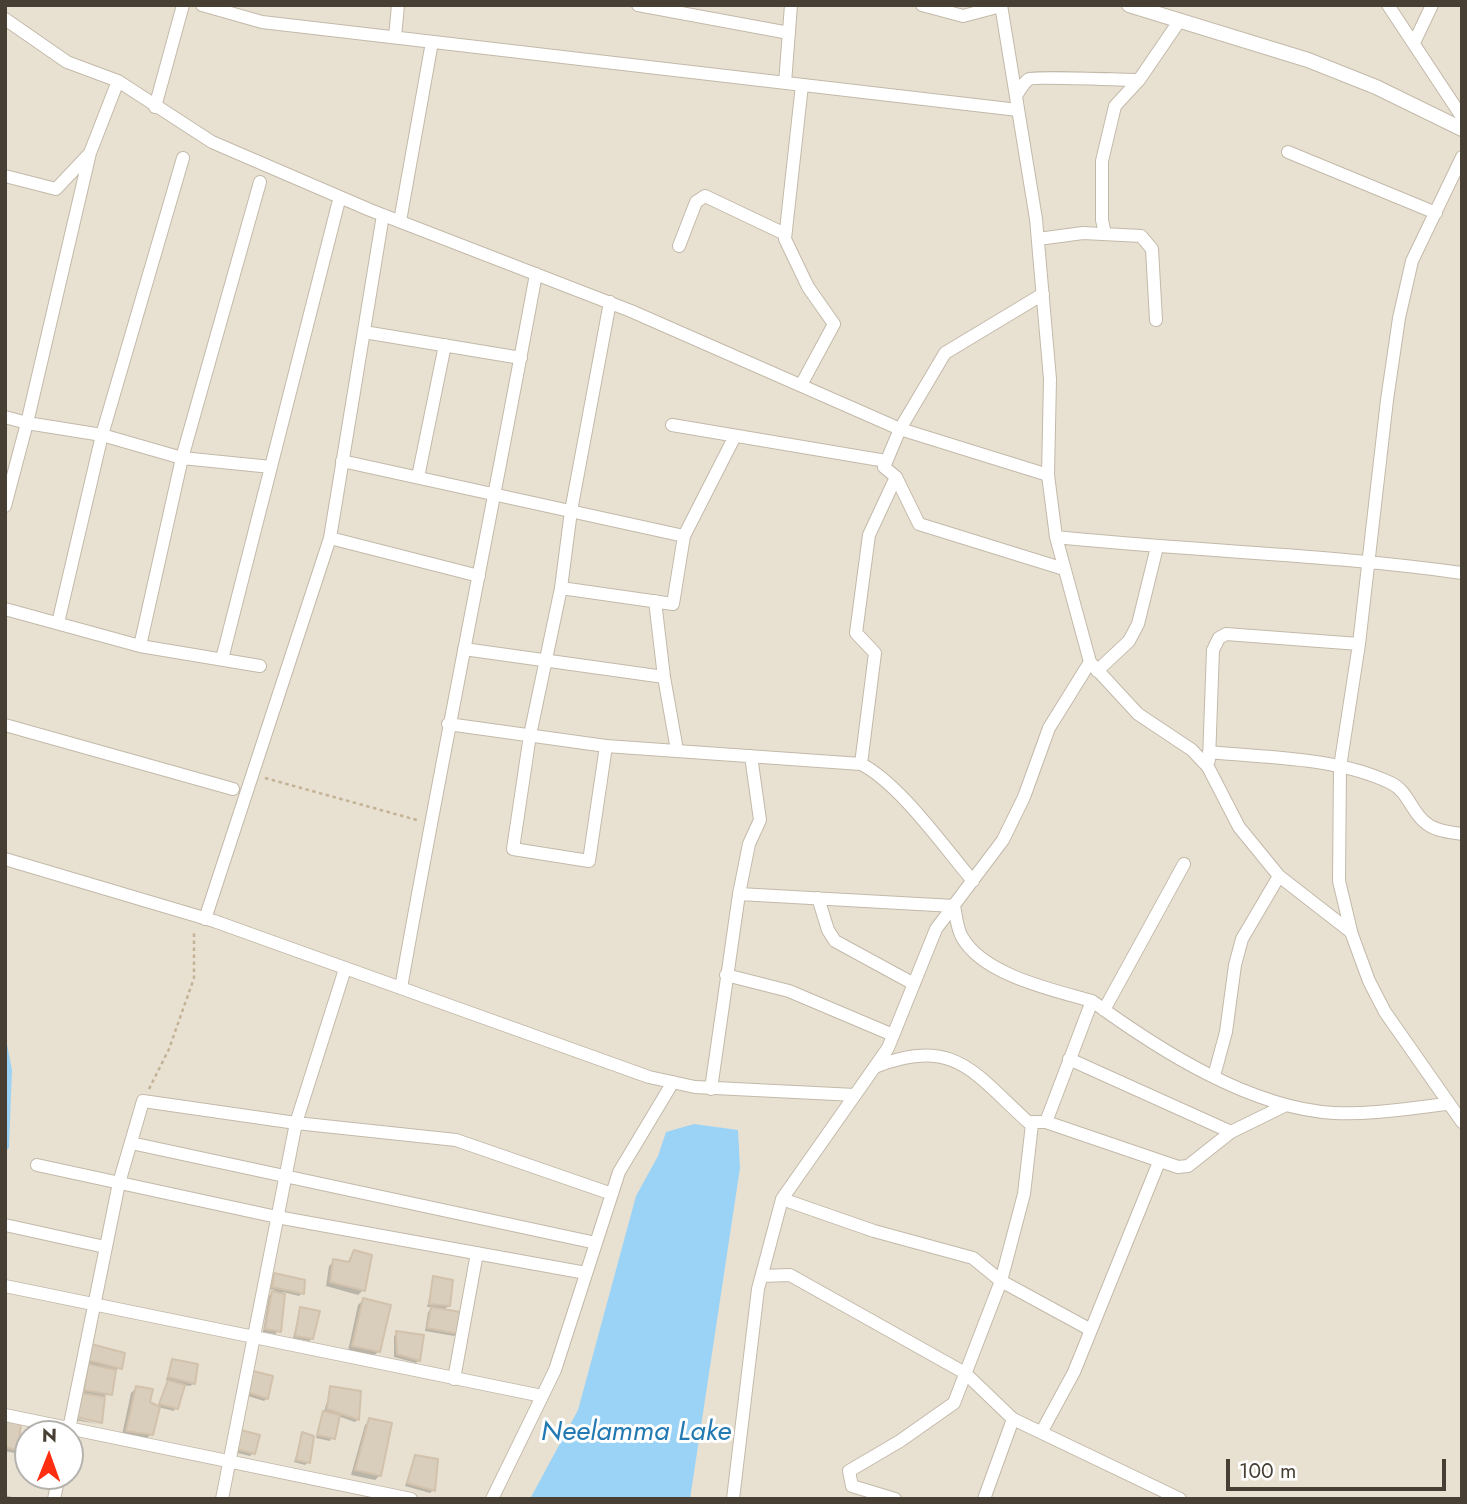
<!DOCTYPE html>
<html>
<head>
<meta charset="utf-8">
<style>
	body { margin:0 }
	#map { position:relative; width:1467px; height:1504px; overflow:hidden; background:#f4efe4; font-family:Jost,sans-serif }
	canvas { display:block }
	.frame { position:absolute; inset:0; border:7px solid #473f34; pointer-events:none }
	.north { position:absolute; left:14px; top:1420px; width:70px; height:70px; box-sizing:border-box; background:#fff; border:2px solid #b5b2ae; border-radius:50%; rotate:1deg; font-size:19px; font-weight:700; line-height:28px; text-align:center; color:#473f34 }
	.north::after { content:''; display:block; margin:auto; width:24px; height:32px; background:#ff2e10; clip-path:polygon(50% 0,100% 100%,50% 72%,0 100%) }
	.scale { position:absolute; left:1226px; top:1459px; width:220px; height:32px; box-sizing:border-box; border:4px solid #473f34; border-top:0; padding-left:9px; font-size:21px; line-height:24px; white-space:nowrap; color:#473f34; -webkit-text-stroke:5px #fff; paint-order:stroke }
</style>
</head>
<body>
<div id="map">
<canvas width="1467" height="1504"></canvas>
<div class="frame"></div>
<div class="north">N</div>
<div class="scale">100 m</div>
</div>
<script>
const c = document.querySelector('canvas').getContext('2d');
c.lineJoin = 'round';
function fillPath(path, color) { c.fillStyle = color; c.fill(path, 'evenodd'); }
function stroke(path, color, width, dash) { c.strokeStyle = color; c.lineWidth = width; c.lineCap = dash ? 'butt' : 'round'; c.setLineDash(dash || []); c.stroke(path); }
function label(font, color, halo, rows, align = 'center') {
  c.font = font + ' Jost,sans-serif'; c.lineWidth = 6; c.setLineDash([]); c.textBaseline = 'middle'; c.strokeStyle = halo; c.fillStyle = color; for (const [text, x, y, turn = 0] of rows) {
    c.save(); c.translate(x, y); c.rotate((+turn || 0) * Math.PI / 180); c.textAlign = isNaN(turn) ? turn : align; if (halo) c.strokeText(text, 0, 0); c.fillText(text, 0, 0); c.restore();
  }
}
fillPath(new Path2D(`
	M5,5H1462V1499H5ZM28,1434H70V1476H28Z`), '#e8e1d2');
fillPath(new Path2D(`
	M5,1034L12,1070L9,1148L5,1152Z
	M694,1124L738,1130L740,1168L690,1499H530L578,1410L636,1196L658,1156L666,1132Z`), '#9bd3f6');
fillPath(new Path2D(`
	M354,1252L363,1290L358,1295L326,1286L329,1266L334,1261L347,1263Z
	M274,1275L302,1293L299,1296L283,1292L276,1334L263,1332L269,1296L275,1290L270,1289Z
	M434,1278L448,1306L443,1311L457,1333L454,1336L425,1331L428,1312L433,1307H427Z
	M363,1300L378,1352L373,1356L348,1351L358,1305Z
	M300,1309L312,1338L309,1341L293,1338Z
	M397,1333L419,1360L416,1363L394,1357V1336Z
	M92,1346L120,1368L114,1371L110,1394L104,1396L100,1422L79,1398L84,1393L86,1368L90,1364L85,1363Z
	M172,1361L196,1366L193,1384L190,1386L183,1385L174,1411L158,1407L151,1434L146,1439L122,1435L131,1393L136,1388L148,1403L157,1408L169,1381L166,1380Z
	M251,1376L267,1398L264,1401L245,1395Z
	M331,1388L358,1419L355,1422L338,1416L330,1441L316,1438Z
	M75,1418L98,1424L75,1420Z
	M370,1420L380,1475L375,1480L351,1475L365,1425Z
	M5,1423L17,1450L14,1453L5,1451Z
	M242,1432L253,1453L250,1456L234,1452Z
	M303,1434L308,1462L305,1465L294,1462Z
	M415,1457L433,1490L430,1493L405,1486Z
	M5,1495L19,1499H5Z`), '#0003');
const building = new Path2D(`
	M354,1250L372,1255L365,1291L330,1282L333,1259L349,1262Z
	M274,1273L305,1280L304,1294L272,1287Z
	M433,1276L453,1280L450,1306L429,1304Z
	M272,1291L285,1294L281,1332L265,1329Z
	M363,1298L391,1305L380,1352L352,1346Z
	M300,1307L320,1311L313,1339L295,1336Z
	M431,1307L461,1312L458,1334L427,1328Z
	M396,1331L424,1335L420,1361L397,1354Z
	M91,1344L125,1353L122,1369L87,1360Z
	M172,1359L198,1364L195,1384L168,1377Z
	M88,1364L116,1370L112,1395L84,1390Z
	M253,1371L273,1376L268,1399L247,1392Z
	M168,1380L185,1385L178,1409L159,1404Z
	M136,1386L153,1389L150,1402L160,1407L153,1435L126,1431Z
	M330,1386L361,1391L359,1420L327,1409Z
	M81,1393L105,1397L102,1423L77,1417Z
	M323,1411L340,1415L335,1439L317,1435Z
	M369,1418L392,1423L381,1476L355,1470Z
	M5,1421L21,1424L18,1450L5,1447Z
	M241,1430L260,1435L255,1454L236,1449Z
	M302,1432L314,1436L310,1463L296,1460Z
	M415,1455L438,1459L435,1491L407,1483Z`);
fillPath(building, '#d9cdbc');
stroke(building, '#d2c2ac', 2);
const minor = new Path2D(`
	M202,5L262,22L1018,110
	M638,5L789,33
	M922,5L963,16L1001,6
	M1001,5L1036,219L1050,379L1048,475L1056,537L1090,662L1138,714L1192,750L1208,767L1239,827L1279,876L1351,932L1369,981L1385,1012L1462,1122
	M1388,5L1462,117
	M5,19L67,62L118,81L212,142L370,210L631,311L900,429L1048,475
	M395,37L398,5
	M1414,43L1432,5
	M785,83L791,5
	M1016,96C1019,91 1024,82 1029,79C1035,76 1124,80 1139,80
	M155,107L183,5
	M1288,152L1436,213
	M90,153L27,423L102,435L182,458L271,467
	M5,176L56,189L90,153L118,81
	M400,221L432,42
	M1105,234L1102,220V161L1115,106L1139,80L1180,20
	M1038,239L1083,233L1141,236L1152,249L1156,320
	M679,246L696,202L705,196L785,234
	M364,332L521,358
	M801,385L834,324L808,287L785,239L802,85
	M5,417L27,423L5,506
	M672,425L886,461
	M342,461L684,536L673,604L561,588
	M418,477L445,345
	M896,477L919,524L1064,569
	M684,536L735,436
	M1056,537C1191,551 1327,554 1462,573
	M330,538L479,576
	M655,601L664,677L677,750
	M5,609L140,646L260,666
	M58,623L102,435L183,158
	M140,646L182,458L260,182
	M464,649L664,677
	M222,659L338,204
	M1097,671L1129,641L1138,624L1157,547
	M448,724L606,746L861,764C899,783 944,847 973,881
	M5,725L233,789
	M606,746L589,861L513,849L530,735L561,588L571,511L610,302
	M1209,752C1268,758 1337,757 1391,783C1409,792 1411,812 1426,823C1435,831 1450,832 1462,834
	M1209,760L1213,650L1219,638L1226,634L1359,644
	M861,764L875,653L856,633L869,535L896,477L884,467L900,429L945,353L1043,294
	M5,859L214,921L649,1077L695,1087L855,1095
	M739,894L954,906C956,915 957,929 962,937C983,975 1053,990 1092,1001
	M818,898L828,930L835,941L914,984
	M205,919L330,538L383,215
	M1351,931L1339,881L1340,767L1359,644L1387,400L1399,318L1412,261L1462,157
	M726,975L789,991L893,1035
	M401,988C443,750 492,513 536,274
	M1104,1010L1184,864
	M1069,1059L1231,1132
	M875,1067C954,1035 975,1074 1028,1122H1046L1178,1167L1188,1166L1231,1132L1284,1106
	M1214,1076L1226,1032L1235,965L1242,939L1279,876
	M711,1089L739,894L749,844L760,820L751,756
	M1046,1122L1092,1001C1159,1050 1250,1108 1334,1113C1371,1115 1410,1108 1447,1104
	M131,1143L596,1243
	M37,1165L277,1217L586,1273
	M782,1199L874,1231L973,1258L1001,1281L1091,1330
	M5,1225L105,1247
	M762,1276L790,1275L965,1373L1013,1419L1180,1499
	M5,1286L542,1396
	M454,1379L477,1253
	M5,1415L411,1499
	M1042,1431L1074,1372L1159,1162
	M68,1434L119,1183L143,1101L296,1123L456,1140L612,1194
	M54,1499L59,1476
	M222,1499L296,1123L345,969
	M492,1499L555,1370L619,1172L673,1082
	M733,1499L758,1289L782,1199L888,1048L936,929L1003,840L1024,797L1049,728L1090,662
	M895,1499L852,1486L849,1471L900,1441L954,1403L1001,1281L1024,1194L1032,1124
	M984,1499L1013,1419`);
const tertiary = new Path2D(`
	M1129,5L1308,60L1376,87L1462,129`);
stroke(minor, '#c3b9a9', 14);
stroke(tertiary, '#c3b9a9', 16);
stroke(new Path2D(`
	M265,778L417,820
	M149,1089L169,1049L194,978V930`), '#c3b296', 2.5, [3.5, 3.5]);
stroke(minor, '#fff', 12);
stroke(tertiary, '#fff', 14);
label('italic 28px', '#237ab2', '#fff', [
	["Neelamma Lake",636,1433]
]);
</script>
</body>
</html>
